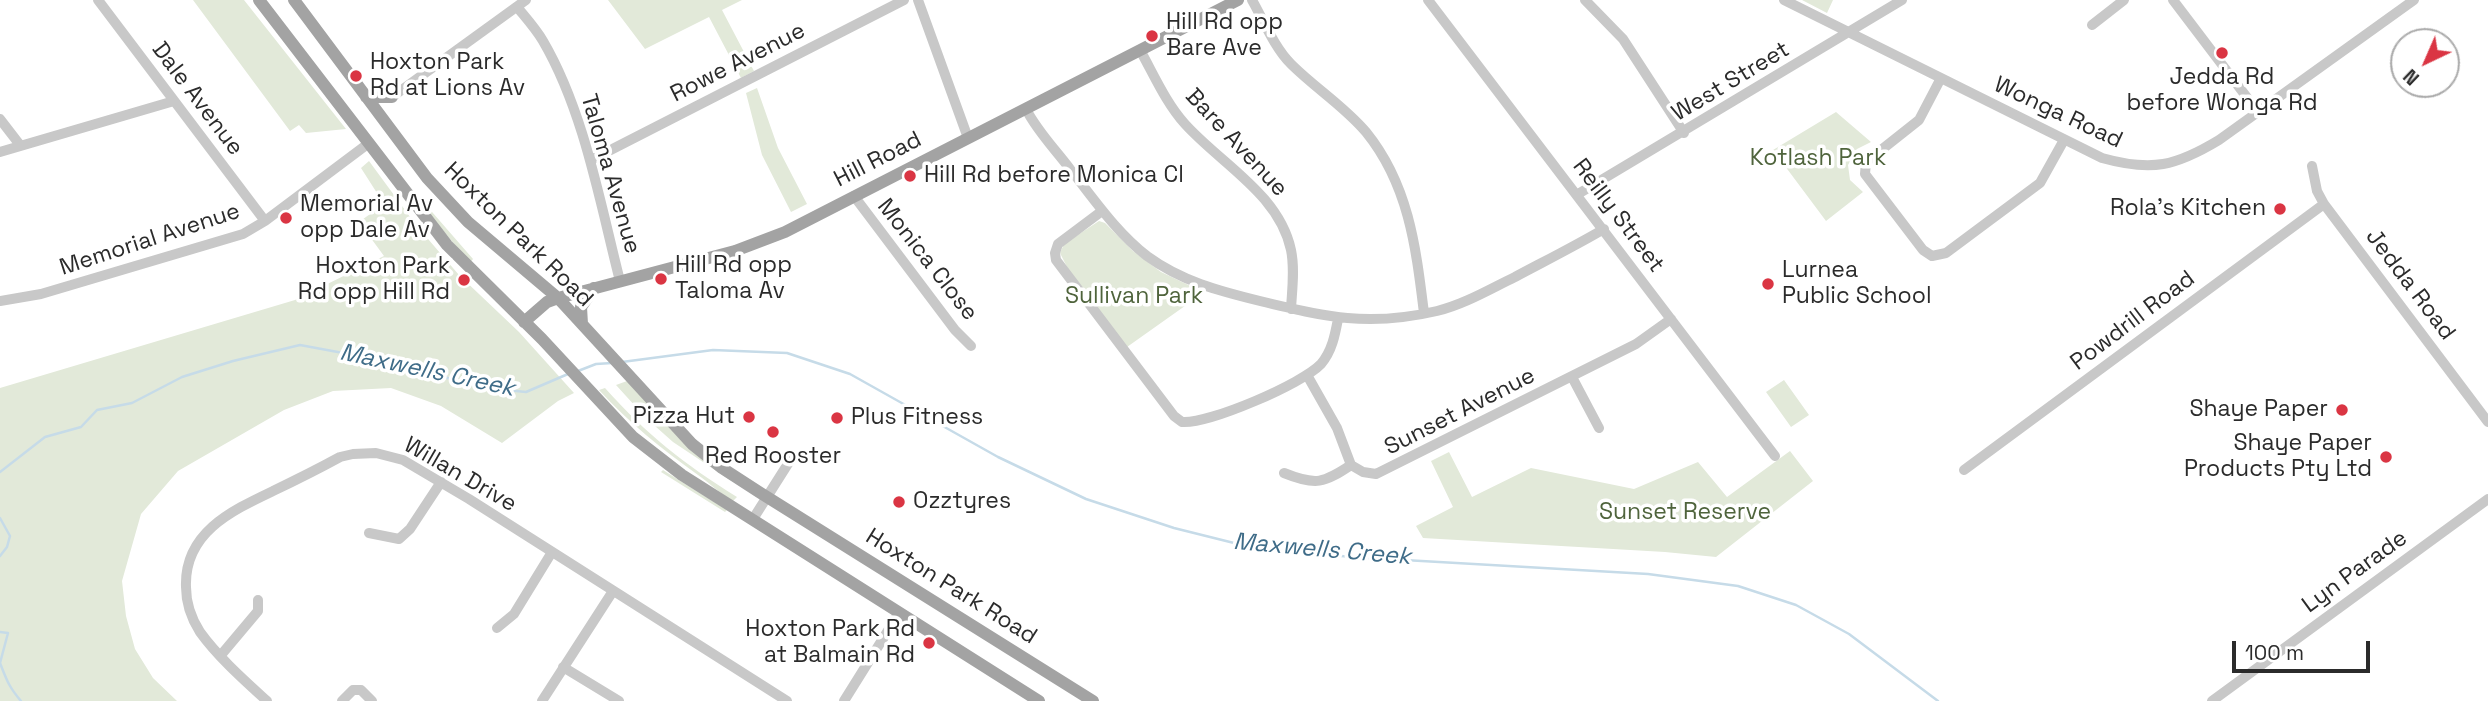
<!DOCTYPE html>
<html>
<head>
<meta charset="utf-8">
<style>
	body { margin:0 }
	#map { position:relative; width:2488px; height:701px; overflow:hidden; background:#fff; font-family:"Space Grotesk",sans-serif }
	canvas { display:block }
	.north { position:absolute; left:2390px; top:28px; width:70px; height:70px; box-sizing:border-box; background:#fff; border:2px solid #aaa; border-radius:50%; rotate:224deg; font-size:19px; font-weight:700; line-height:28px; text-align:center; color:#2b2b2b }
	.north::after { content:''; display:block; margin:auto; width:24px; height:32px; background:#da3543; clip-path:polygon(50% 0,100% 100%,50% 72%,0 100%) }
	.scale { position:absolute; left:2232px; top:641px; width:138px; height:32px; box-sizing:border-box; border:4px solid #2b2b2b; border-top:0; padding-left:9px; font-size:21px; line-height:24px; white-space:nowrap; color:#2b2b2b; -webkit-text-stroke:5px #fff; paint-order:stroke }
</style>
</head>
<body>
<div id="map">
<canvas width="2488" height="701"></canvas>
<div class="north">N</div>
<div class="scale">100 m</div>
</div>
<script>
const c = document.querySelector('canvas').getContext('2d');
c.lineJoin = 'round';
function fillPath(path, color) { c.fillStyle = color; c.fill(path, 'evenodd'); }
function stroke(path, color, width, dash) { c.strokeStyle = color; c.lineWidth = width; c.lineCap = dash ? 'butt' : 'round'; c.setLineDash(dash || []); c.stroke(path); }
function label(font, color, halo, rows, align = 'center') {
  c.font = font + ' "Space Grotesk",sans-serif'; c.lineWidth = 7; c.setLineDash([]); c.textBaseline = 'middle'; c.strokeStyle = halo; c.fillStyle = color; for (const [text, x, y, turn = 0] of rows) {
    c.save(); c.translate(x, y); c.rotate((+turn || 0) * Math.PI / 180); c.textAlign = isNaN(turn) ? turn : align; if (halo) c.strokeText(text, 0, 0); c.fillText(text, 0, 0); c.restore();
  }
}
fillPath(new Path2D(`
	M193,0H244L346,129L306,133L299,125L290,131Z
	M608,0H742L722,10L754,71L741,78L709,17L645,49Z
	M1802,0H1833L1827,13Z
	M757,88L778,148L807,204L791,212L762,155L746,93Z
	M1836,112L1871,142L1857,149L1848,165L1850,180L1863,192L1826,221L1773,150Z
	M369,161L416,225L459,275L519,332L574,393L558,401L502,443L441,406L391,388L333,391L284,410L178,471L141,514L122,581L126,616L135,649L153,678L177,701H0V388L295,300L384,256L359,222L384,204L361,168Z
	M419,197L473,259L470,263L416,198Z
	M1099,221L1105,223L1133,251L1161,272L1199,290V296L1127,347L1069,271L1060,253L1064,244Z
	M1784,380L1809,415L1791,427L1766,392Z
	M627,381L680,439L733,482L673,442L646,418L616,385Z
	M605,388C648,436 683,463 737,497L733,501C720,494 710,483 698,475C662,449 629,423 599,390Z
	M1790,451L1813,481L1716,557L1665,552L1423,538L1416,526L1453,507L1431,461L1449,452L1472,497L1531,468L1634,489L1698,462L1727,497Z
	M663,470L727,510L725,512L661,472Z`), '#e2e9d9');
stroke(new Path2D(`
	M622,362L713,350L787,353L850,374L998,457L1086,499L1174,528L1254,548L1352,557L1648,574L1738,586L1796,605L1849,634L1938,701
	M578,371L596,364L612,363
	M0,472L45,437L81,427L97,410L132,403L182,377L233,361L300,345L370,358L486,388L526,392L568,374
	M0,518L10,536L7,547L0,556
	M0,632L8,633L0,663C7,681 9,687 21,701`), '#c6dbe8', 2.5);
stroke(new Path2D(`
	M98,0L265,221
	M918,0L968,138
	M1252,0C1264,21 1274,47 1291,64C1315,88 1344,106 1366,132C1409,185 1416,248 1424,313
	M1428,0L1775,456
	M1585,0L1623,39L1684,133
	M1784,0L2102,158C2152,172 2176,166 2219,140L2414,0
	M2173,0L2258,112
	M517,7C526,18 536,29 543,41C584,111 600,203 620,281
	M2092,25L2124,0
	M1140,50C1154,75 1166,103 1185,124C1221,164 1279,194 1291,250C1295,269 1292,290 1291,309
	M1941,78L1919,120L1866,162L1865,174L1923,250L1932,256L1946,253L2040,183L2064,140
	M392,97L526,0
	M1026,109C1037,131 1055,149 1070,169C1094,199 1116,232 1147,256C1181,281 1219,291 1260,301C1325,317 1369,327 1437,311C1465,304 1490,289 1515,277C1545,261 1575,246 1604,229
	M0,119L20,145
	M0,152L174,101
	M591,160L904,0
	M2312,166L2317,191L2324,204L2488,422
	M1578,194L1902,0
	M854,196L955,330L971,346
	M1102,211L1058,244L1055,253L1056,260L1174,416L1182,422C1209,424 1302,384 1321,364C1332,351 1335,335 1338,319
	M0,301L41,294L243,234L265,221L369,143
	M1307,375L1337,428L1351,465L1363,472L1376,474L1636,344L1671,319
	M1572,377L1599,428
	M1964,470L2324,204
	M1284,473C1316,486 1324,483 1351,465
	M753,519L791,459
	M369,533L399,539L410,529L441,482
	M497,628L514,614L552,552
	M221,655L258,611V600
	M563,667L619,701
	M267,701C244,680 218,657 200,632C191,618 186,603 186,587C184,533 231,511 273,491C296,480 318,469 340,457L353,454L376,453L403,460L469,499L787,701
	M342,701L353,690H361L372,701
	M542,701L613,591
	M844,701L899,613
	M2212,701L2488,499`), '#c8c8c8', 10);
stroke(new Path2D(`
	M259,0L447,245L542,339L633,437L682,475L1039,701
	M294,0L427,178L468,222L558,298L692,444L722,468L759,492L1093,701
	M366,97H392
	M524,322L547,302L558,298L735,251L785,232L1238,0
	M582,324L581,307L594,288`), '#a3a3a3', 12);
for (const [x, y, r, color] of [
	[1152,36,7,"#da3543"],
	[2222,53,7,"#da3543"],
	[356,76,7,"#da3543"],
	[910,176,7,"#da3543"],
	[2280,209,7,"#da3543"],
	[286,218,7,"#da3543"],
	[661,279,7,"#da3543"],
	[464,280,7,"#da3543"],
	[1768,284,7,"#da3543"],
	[2342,410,7,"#da3543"],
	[749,417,7,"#da3543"],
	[837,418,7,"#da3543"],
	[773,432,7,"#da3543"],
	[2386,457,7,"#da3543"],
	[899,502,7,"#da3543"],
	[929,643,7,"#da3543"]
]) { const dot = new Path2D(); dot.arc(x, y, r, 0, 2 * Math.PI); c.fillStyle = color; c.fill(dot); stroke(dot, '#fff', 2.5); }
label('23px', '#2b2b2b', '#fff', [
	["Hill Rd opp",1166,23],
	["Bare Ave",1166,49],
	["Hoxton Park",370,63],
	["Rd at Lions Av",370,89],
	["Jedda Rd",2222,78,"center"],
	["before Wonga Rd",2222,104,"center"],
	["Hill Rd before Monica Cl",924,176],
	["Memorial Av",300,205],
	["opp Dale Av",300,231],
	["Rola's Kitchen",2266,209,"right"],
	["Hill Rd opp",675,266],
	["Taloma Av",675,292],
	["Hoxton Park",450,267,"right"],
	["Rd opp Hill Rd",450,293,"right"],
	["Lurnea",1782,271],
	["Public School",1782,297],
	["Shaye Paper",2328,410,"right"],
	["Pizza Hut",735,417,"right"],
	["Plus Fitness",851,418],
	["Shaye Paper",2372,444,"right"],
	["Products Pty Ltd",2372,470,"right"],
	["Red Rooster",773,457,"center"],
	["Ozztyres",913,502],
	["Hoxton Park Rd",915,630,"right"],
	["at Balmain Rd",915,656,"right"]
], 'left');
label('23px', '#2b2b2b', '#fff', [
	["Rowe Avenue",738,63,-27],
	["West Street",1731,82,-31],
	["Dale Avenue",197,99,53],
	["Wonga Road",2058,113,25],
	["Bare Avenue",1236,143,47],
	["Hill Road",878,160,-27],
	["Taloma Avenue",610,174,74],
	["Reilly Street",1618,216,53],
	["Hoxton Park Road",518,235,44],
	["Memorial Avenue",150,240,-18],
	["Monica Close",927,260,52],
	["Jedda Road",2410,285,53],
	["Powdrill Road",2133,321,-37],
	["Sunset Avenue",1460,412,-27],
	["Willan Drive",460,475,30],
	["Lyn Parade",2355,572,-36],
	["Hoxton Park Road",951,587,32]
]);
label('23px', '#4f643c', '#fff', [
	["Kotlash Park",1818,159],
	["Sullivan Park",1134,297],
	["Sunset Reserve",1685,513]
]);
label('italic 24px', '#3f6c88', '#fff', [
	["Maxwells Creek",427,371,12],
	["Maxwells Creek",1322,550,5]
]);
</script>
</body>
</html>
